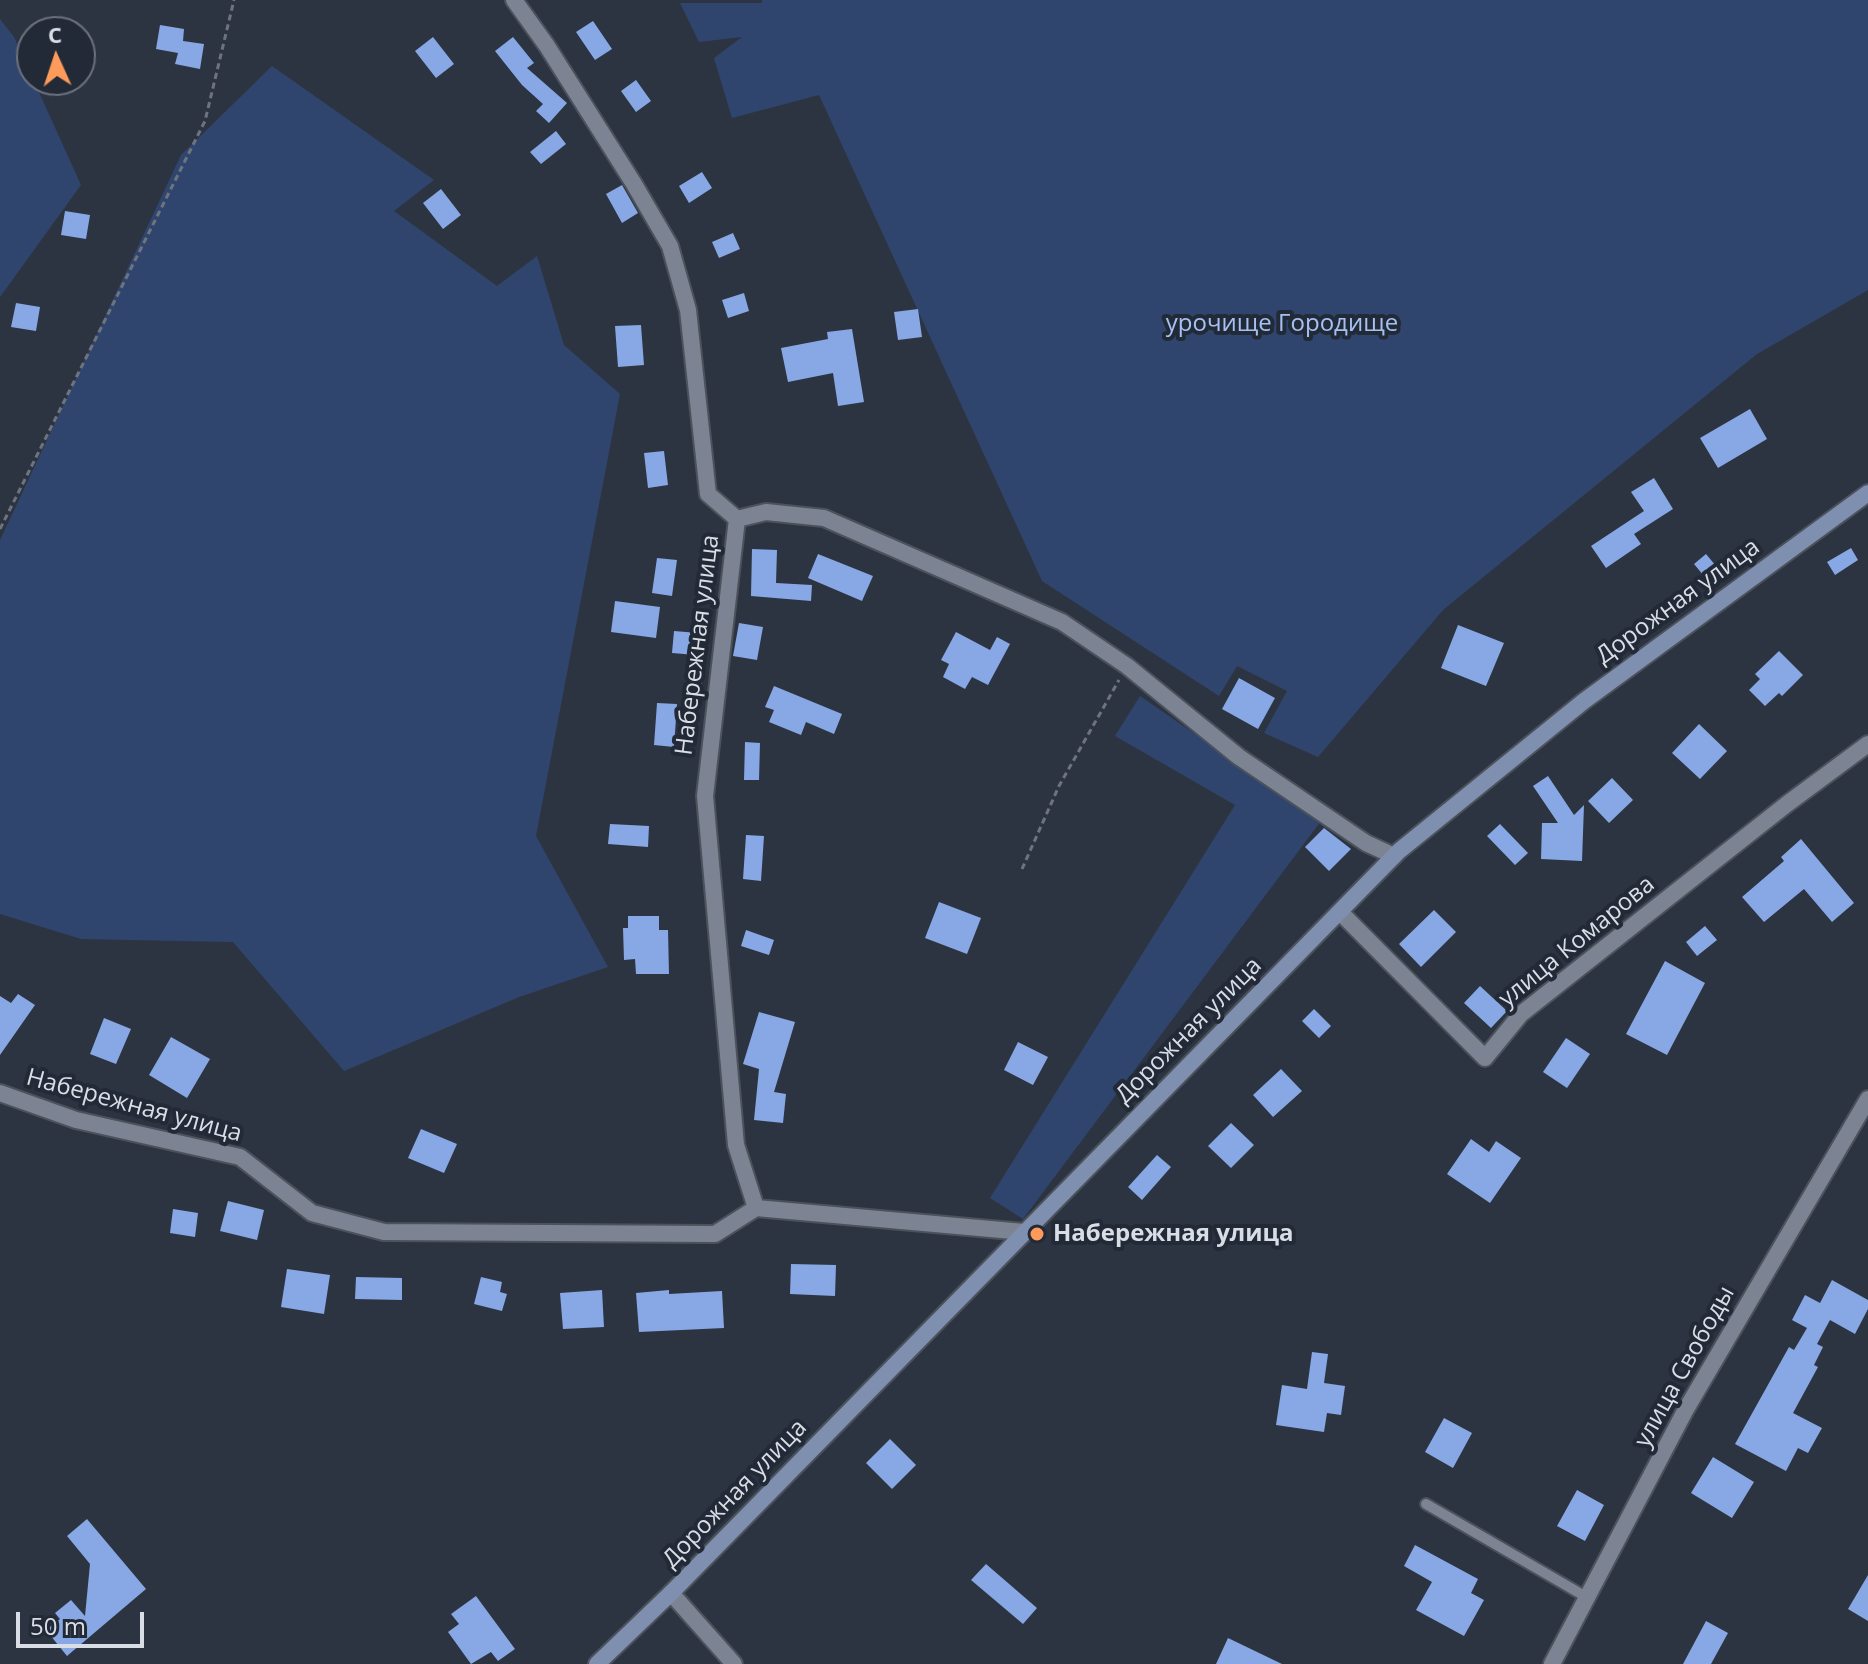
<!DOCTYPE html>
<html>
<head>
<meta charset="utf-8">
<style>
	body { margin:0 }
	#map { position:relative; width:1868px; height:1664px; overflow:hidden; background:#2d3441; font-family:"Open Sans",sans-serif }
	canvas { display:block }
	.north { position:absolute; left:16px; top:16px; width:80px; height:80px; box-sizing:border-box; background:#232a37; border:2px solid #6c727d; border-radius:50%; rotate:357deg; font-size:22px; font-weight:700; line-height:32px; text-align:center; color:#d9dee6 }
	.north::after { content:''; display:block; margin:auto; width:28px; height:36px; background:#ff9b5a; clip-path:polygon(50% 0,100% 100%,50% 72%,0 100%) }
	.scale { position:absolute; left:16px; top:1612px; width:128px; height:36px; box-sizing:border-box; border:4px solid #d9dee6; border-top:0; padding-left:10px; font-size:24px; line-height:28px; white-space:nowrap; color:#d9dee6; -webkit-text-stroke:6px #232a37; paint-order:stroke }
</style>
</head>
<body>
<div id="map">
<canvas width="1868" height="1664"></canvas>
<div class="north">С</div>
<div class="scale">50 m</div>
</div>
<script>
const c = document.querySelector('canvas').getContext('2d');
c.lineJoin = 'round';
function fillPath(path, color) { c.fillStyle = color; c.fill(path, 'evenodd'); }
function stroke(path, color, width, dash) { c.strokeStyle = color; c.lineWidth = width; c.lineCap = dash ? 'butt' : 'round'; c.setLineDash(dash || []); c.stroke(path); }
function label(font, color, halo, rows, align = 'center') {
  c.font = font + ' "Open Sans",sans-serif'; c.lineWidth = 8; c.setLineDash([]); c.textBaseline = 'middle'; c.strokeStyle = halo; c.fillStyle = color; for (const [text, x, y, turn = 0] of rows) {
    c.save(); c.translate(x, y); c.rotate((+turn || 0) * Math.PI / 180); c.textAlign = isNaN(turn) ? turn : align; if (halo) c.strokeText(text, 0, 0); c.fillText(text, 0, 0); c.restore();
  }
}
fillPath(new Path2D(`
	M762,0H1868V290L1757,354L1443,610L1318,757L1264,733L1287,691L1237,666L1219,696L1042,581L819,95L732,118L714,58L742,37L699,42L680,3H762Z
	M0,19L14,37L81,185L0,297Z
	M272,66L434,180L394,211L497,286L537,256L564,345L620,394L536,836L608,967L519,997L344,1071L233,942L81,939L0,914V540L181,155Z
	M1140,696L1321,821L1023,1219L990,1198L1235,805L1115,736Z`), '#30456d');
fillPath(new Path2D(`
	M593,21L612,49L595,60L576,32Z
	M160,25L184,29L183,41L204,44L200,69L175,64L178,53L156,49Z
	M433,37L454,64L436,78L415,51Z
	M513,37L534,63L527,68L567,103L549,123L536,111L543,104L522,85L495,51Z
	M636,80L651,101L636,112L621,91Z
	M556,131L566,144L541,164L530,152Z
	M702,172L712,188L689,203L679,186Z
	M622,185L638,213L622,223L606,194Z
	M441,189L461,215L443,229L423,203Z
	M65,211L90,215L86,239L61,235Z
	M733,233L740,249L719,258L712,242Z
	M744,293L749,311L728,318L722,300Z
	M16,303L40,307L36,331L11,327Z
	M918,309L922,337L898,340L894,312Z
	M641,325L644,365L618,367L615,326Z
	M852,329L864,402L838,406L833,373L788,382L781,348L828,339L827,332Z
	M1750,409L1767,439L1718,468L1700,438Z
	M664,451L668,485L648,488L644,453Z
	M1654,478L1673,509L1634,534L1641,544L1606,568L1591,546L1644,511L1631,492Z
	M1851,548L1858,560L1835,575L1827,562Z
	M752,549L777,550L776,583L812,585L811,601L751,596Z
	M818,554L873,576L862,601L808,578Z
	M1706,554L1716,566L1704,576L1694,564Z
	M657,558L677,560L672,596L652,593Z
	M615,601L660,607L656,638L611,632Z
	M739,623L763,627L757,660L733,656Z
	M1458,625L1504,643L1486,686L1441,668Z
	M674,631L698,633L696,655L672,653Z
	M956,632L990,650L997,637L1010,644L988,685L972,677L965,689L943,677L949,664L941,660Z
	M1779,651L1803,675L1782,696L1779,693L1765,706L1749,690L1760,679L1755,674Z
	M690,664L705,667L701,688L686,686Z
	M1239,678L1275,698L1258,729L1222,709Z
	M774,686L842,714L834,734L806,722L801,735L769,722L774,710L765,707Z
	M657,703L677,704L674,747L654,745Z
	M1699,724L1727,751L1700,779L1672,753Z
	M745,742L760,743L759,780H744Z
	M1548,776L1574,815L1584,805L1582,861L1541,859L1542,823H1558L1533,786Z
	M1612,778L1633,800L1609,823L1588,801Z
	M610,824L649,826L648,847L608,844Z
	M1500,824L1528,853L1515,865L1487,836Z
	M1324,828L1351,849L1329,871L1305,847Z
	M746,835L764,836L761,881L743,879Z
	M1801,839L1854,903L1832,922L1804,889L1764,922L1742,897L1784,861L1781,857Z
	M939,902L981,918L967,954L925,938Z
	M1434,910L1456,932L1421,967L1399,944Z
	M628,916H659V930H668L669,974H636L635,959L624,960L623,928H628Z
	M1705,926L1717,940L1697,956L1686,942Z
	M746,930L774,940L769,955L741,946Z
	M1665,961L1705,983L1667,1055L1626,1034Z
	M1480,986L1507,1011L1491,1028L1464,1003Z
	M18,994L35,1005L0,1055V996L11,1003Z
	M1314,1009L1331,1026L1319,1038L1302,1021Z
	M759,1012L795,1022L774,1092L786,1094L783,1123L754,1120L759,1069L743,1064Z
	M104,1018L131,1029L116,1064L90,1054Z
	M171,1037L210,1059L187,1098L149,1075Z
	M1566,1038L1590,1054L1567,1088L1543,1072Z
	M1018,1042L1048,1057L1033,1085L1004,1070Z
	M1281,1069L1302,1091L1273,1117L1253,1095Z
	M1231,1123L1254,1145L1231,1168L1208,1146Z
	M421,1129L457,1144L444,1173L408,1158Z
	M1471,1139L1489,1152L1496,1141L1521,1158L1490,1203L1447,1174Z
	M1157,1155L1171,1167L1142,1200L1128,1187Z
	M228,1201L264,1210L257,1240L220,1231Z
	M173,1209L198,1213L195,1237L170,1233Z
	M791,1264L836,1265L835,1296L790,1294Z
	M287,1269L330,1275L324,1314L281,1307Z
	M356,1277L402,1278V1300L355,1299Z
	M481,1277L502,1282L500,1292L507,1294L502,1311L474,1304Z
	M1832,1280L1868,1300V1309L1855,1334L1830,1320L1817,1344L1823,1347L1814,1365L1818,1367L1793,1413L1822,1428L1808,1453L1798,1448L1786,1471L1735,1444L1789,1347L1794,1350L1807,1328L1792,1320L1805,1295L1820,1303Z
	M602,1290L604,1327L563,1329L560,1293Z
	M669,1290V1294L722,1291L724,1328L639,1332L636,1293Z
	M1312,1352L1328,1354L1324,1383L1345,1386L1341,1415L1327,1413L1324,1432L1276,1425L1282,1385L1307,1389Z
	M1444,1418L1472,1433L1453,1468L1425,1452Z
	M890,1439L916,1465L892,1489L866,1463Z
	M1713,1457L1754,1482L1732,1518L1691,1493Z
	M1577,1490L1604,1505L1585,1541L1557,1526Z
	M87,1519L146,1589L67,1656L46,1630L60,1619L55,1613L71,1600L85,1616L90,1564L67,1536Z
	M1415,1545L1478,1579L1471,1593L1484,1600L1464,1636L1416,1610L1432,1582L1404,1566Z
	M986,1564L1037,1608L1023,1624L971,1580Z
	M1868,1575V1621L1848,1609Z
	M476,1596L515,1649L498,1661L491,1652L471,1664L448,1632L459,1624L451,1614Z
	M1706,1621L1728,1633L1711,1664H1683Z
	M1228,1638L1282,1664H1216Z`), '#87a8e4');
const lane = new Path2D(`
	M1426,1504L1588,1598`);
const street = new Path2D(`
	M514,0L547,46L634,184L670,246L688,310L708,494L737,519L705,796L736,1145L756,1208
	M737,519L766,512L824,518L1062,622L1127,666L1239,757L1366,843L1394,856
	M1340,912L1485,1058L1521,1014L1787,804L1868,744
	M0,1093L76,1120L240,1157L312,1213L384,1232L715,1234L756,1208L1024,1232
	M671,1593L734,1664
	M1552,1664L1685,1411L1868,1099`);
const secondary = new Path2D(`
	M597,1664L671,1593L1399,851L1584,701L1868,493`);
stroke(lane, '#4c525c', 14);
stroke(street, '#4c525c', 20);
stroke(secondary, '#4c525c', 20);
stroke(new Path2D(`
	M0,529L205,121L234,0
	M1022,869L1059,786L1119,680`), '#6e747f', 3, [6, 4]);
stroke(lane, '#7c8493', 10);
stroke(street, '#7c8493', 16);
stroke(secondary, '#7e8faf', 16);
for (const [x, y, r, color] of [
	[1037,1234,8,"#ff9b5a"]
]) { const dot = new Path2D(); dot.arc(x, y, r, 0, 2 * Math.PI); c.fillStyle = color; c.fill(dot); stroke(dot, '#232a37', 3); }
label('24px', '#a5c0f1', '#232a37', [
	["урочище Городище",1282,324]
]);
label('24px', '#d9dee6', '#232a37', [
	["Дорожная улица",1678,602,-36],
	["Набережная улица",698,645,-83],
	["улица Комарова",1577,942,-39],
	["Дорожная улица",1189,1031,-45],
	["Набережная улица",134,1106,15],
	["улица Свободы",1685,1367,-61],
	["Дорожная улица",735,1494,-46]
]);
label('bold 24px', '#d9dee6', '#232a37', [
	["Набережная улица",1053,1234]
], 'left');
</script>
</body>
</html>
